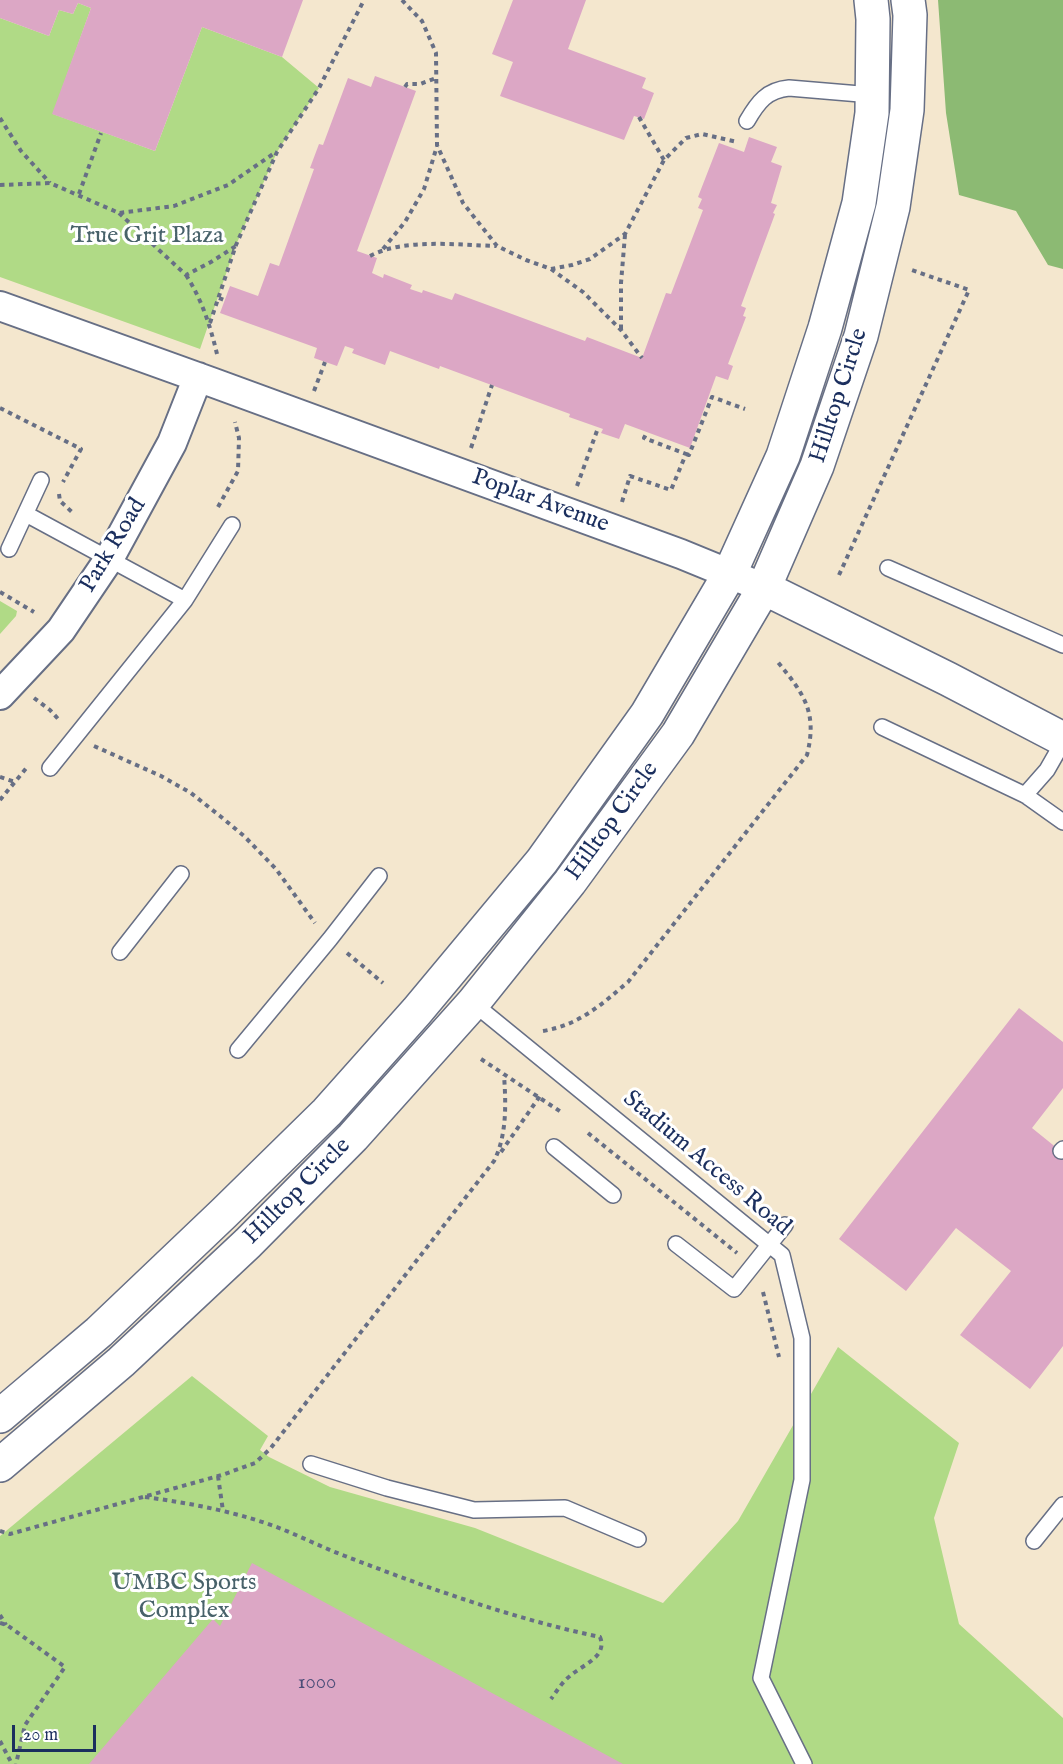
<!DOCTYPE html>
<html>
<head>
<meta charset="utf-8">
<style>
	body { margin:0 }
	#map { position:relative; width:1063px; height:1764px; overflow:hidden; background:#f4e7ce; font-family:"IM FELL English",serif }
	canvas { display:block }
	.scale { position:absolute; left:12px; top:1725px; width:84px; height:27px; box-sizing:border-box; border:3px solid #1b2f5e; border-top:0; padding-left:8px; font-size:18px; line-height:21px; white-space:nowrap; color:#1b2f5e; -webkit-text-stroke:4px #fff; paint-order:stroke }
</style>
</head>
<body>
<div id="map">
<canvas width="1063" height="1764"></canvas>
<div class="scale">20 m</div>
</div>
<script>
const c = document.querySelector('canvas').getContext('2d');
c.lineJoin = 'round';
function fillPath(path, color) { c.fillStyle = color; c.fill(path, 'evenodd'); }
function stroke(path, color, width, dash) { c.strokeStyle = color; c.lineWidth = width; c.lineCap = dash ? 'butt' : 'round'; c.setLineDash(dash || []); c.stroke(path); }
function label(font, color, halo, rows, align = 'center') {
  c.font = font + ' "IM FELL English",serif'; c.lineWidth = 6; c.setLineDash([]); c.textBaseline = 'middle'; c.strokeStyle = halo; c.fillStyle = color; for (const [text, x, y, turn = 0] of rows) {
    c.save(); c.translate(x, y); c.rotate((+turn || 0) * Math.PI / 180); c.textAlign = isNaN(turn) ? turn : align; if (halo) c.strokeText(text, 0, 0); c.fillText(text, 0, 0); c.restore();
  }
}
fillPath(new Path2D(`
	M78,3L91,8L53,114L155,151L202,27L282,57L319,88L277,152L236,245L200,349L0,277V18L49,36L59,10L73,14Z
	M0,601L17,611L16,616L0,634Z
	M838,1347L959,1443L934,1518L959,1624L1063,1718V1764H0V1536L192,1376L268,1436L260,1450L269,1457L330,1487L475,1528L663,1603L738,1521Z`), '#b0da86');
fillPath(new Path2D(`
	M938,0H1063V269L1048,265L1016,211L959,195L946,113Z`), '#8cba73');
fillPath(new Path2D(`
	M0,0H303L282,57L202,27L155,151L52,114L91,8L78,3L73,14L59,10L49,36L0,18Z
	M513,0H586L568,49L646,78L642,88L654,93L644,119L634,116L624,140L500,96L513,62L492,54Z
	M375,76L416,91L357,251L377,258L372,273L383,278L384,274L412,285L410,289L422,293L423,290L452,300L455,293L585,341L587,337L642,358L666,293L671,294L703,210L698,208L702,199L698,197L719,143L744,152L749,137L777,147L771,162L782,166L771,203L777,205L773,213L775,214L741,306L746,308L743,316L746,317L728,364L733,366L728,380L716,376L690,448L625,424L619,439L601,433L603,429L569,417L570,414L440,366L439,369L390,351L385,365L352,353L354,349L345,346L337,366L314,358L317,348L220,313L230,286L258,296L270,263L279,266L314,169L310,168L319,144L323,145L348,78L371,87Z
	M1019,1008L1063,1042V1088L1032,1128L1063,1153V1346L1030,1389L960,1335L1011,1271L956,1228L906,1291L839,1239Z
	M252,1563L623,1764H89L213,1619L220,1626Z`), '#dca7c5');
const service = new Path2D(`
	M747,121C758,102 767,90 789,88L872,95
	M26,514L185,600
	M9,549L41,480
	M888,568L1063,645
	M882,727L1025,795L1063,822
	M50,768L185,600L232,525
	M1025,795L1047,770L1063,742
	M120,952L181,874
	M473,1003L782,1255L802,1338V1480L761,1678L804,1764
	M238,1050L330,939L379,876
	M554,1147L613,1195
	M1061,1151L1063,1149
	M676,1244L734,1289L785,1225
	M311,1464L387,1488L474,1510L565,1508L638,1539
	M1034,1541L1063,1505`);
const minor = new Path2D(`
	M0,306L214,383L681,554L764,588
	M0,695L61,630L109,559L172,443L198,377`);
const tertiary = new Path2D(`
	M764,588L948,679L1063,739
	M0,1416L99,1332L224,1213L327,1112L417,1011L542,861L647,714L730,573L783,456L825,328L859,203L872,113L873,19L871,0
	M0,1465L121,1362L248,1243L353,1137L473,1003L570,882L678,734L764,588L817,466L861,336L893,207L907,110L910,15L908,0`);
stroke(service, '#676f85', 18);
stroke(minor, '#676f85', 32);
stroke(tertiary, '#676f85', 36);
stroke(new Path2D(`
	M402,0L422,21L436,53L437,145L463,203L497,246L526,260L551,269L572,265L590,259L625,234L664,160L686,138L702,134L737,142
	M405,87L407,84H420L436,78
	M639,117L664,160
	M0,118L21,151L50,183
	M0,185L50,183L119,213L174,206L228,185L276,152
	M79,194L101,133
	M119,213L186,275L211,262L236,246
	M383,249L405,222L424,189L437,146
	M370,256C404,238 458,245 496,246
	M551,269L583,292L621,330L642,358
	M186,275C202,300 210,325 217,354
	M219,298L224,300
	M210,323L236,245L277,152L319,88L364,0
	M621,329V283L625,235
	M314,391L325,362
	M0,408L81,449L63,482
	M471,448L492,385
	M686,454L689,455L712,397L745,409
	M577,486L598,428
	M59,494L60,501L72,512
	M622,502L630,476L671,490L686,454L644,438L647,432
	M218,507L238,471L239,438L235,422
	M839,575L969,290L909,269
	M0,592L34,612
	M34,698L50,710L60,721
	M94,746L161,776L191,793L220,816L244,836L276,869L315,923
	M0,777L15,782
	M0,800L28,766
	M347,953L383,983
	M543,1031C579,1025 601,1005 628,982L807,755C818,711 803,693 777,661
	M481,1059L561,1112
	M588,1133L737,1253
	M501,1152L540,1096
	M763,1292L779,1357
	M218,1476L223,1511
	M145,1497C189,1503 232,1511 274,1526C298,1535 321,1547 345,1556C428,1588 514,1619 600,1637C608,1657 582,1665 570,1676C562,1682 557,1691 551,1699
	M0,1531L10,1534L222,1475L255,1463L270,1449L494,1161C507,1135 506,1104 504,1075
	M0,1615L6,1625
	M0,1623L7,1625L65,1667L25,1725L16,1764
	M0,1741L12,1764`), '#676f85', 4, [4.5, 4.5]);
stroke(service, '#fff', 15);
stroke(minor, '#fff', 28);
stroke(tertiary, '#fff', 33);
label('21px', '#4b4d78', null, [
	["1000",317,1684]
]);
label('24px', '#48626a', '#fff', [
	["True Grit Plaza",147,237],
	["UMBC Sports",184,1584],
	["Complex",184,1612]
]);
label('24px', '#1b2f5e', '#fff', [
	["Hilltop Circle",840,396,-72],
	["Poplar Avenue",540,502,20],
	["Park Road",114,546,-59],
	["Hilltop Circle",613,822,-54],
	["Stadium Access Road",706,1164,40],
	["Hilltop Circle",298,1192,-45]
]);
</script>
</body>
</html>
